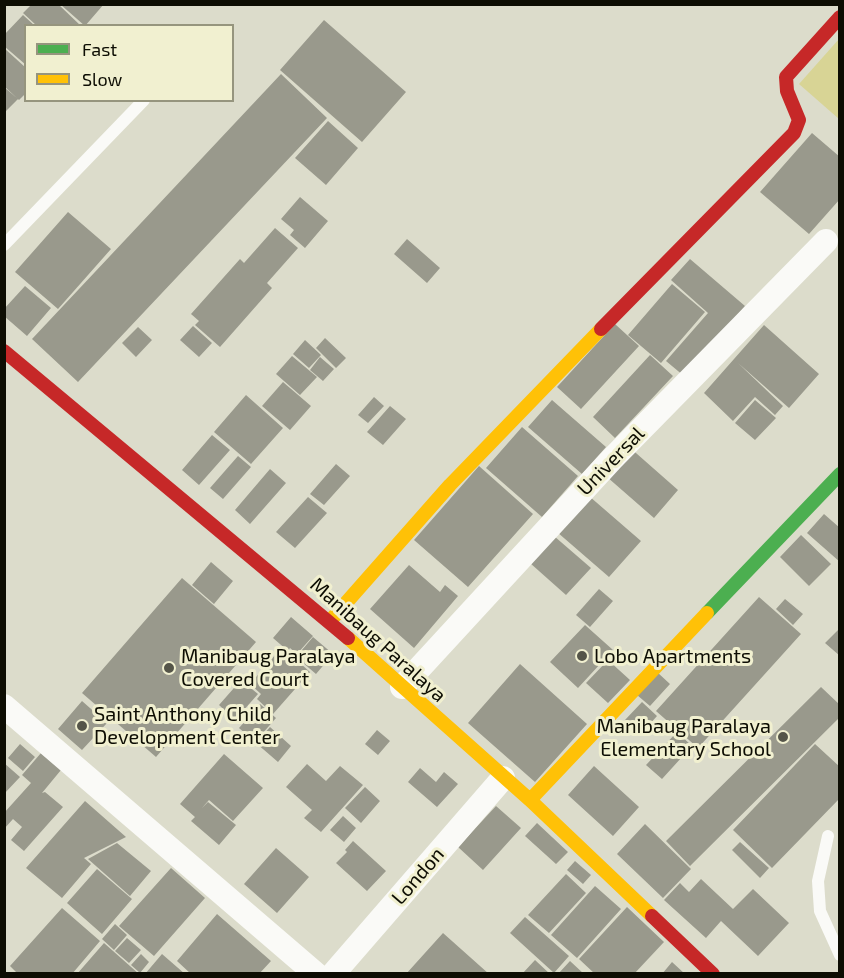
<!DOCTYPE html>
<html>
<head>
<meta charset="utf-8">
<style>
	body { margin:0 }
	#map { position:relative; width:844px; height:978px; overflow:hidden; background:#dcdccb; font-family:"Exo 2",sans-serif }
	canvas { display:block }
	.frame { position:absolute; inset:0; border:6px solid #0d0d03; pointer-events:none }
	.legend { position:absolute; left:24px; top:24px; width:210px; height:78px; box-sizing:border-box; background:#f1f0d0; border:2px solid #96957e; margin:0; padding:8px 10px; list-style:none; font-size:18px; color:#0d0d03 }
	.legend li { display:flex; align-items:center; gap:12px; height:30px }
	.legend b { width:30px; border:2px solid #96957e }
</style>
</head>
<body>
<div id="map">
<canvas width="844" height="978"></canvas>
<div class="frame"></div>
<ul class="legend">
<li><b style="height:8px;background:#4caf50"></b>Fast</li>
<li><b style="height:8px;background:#ffc107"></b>Slow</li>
</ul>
</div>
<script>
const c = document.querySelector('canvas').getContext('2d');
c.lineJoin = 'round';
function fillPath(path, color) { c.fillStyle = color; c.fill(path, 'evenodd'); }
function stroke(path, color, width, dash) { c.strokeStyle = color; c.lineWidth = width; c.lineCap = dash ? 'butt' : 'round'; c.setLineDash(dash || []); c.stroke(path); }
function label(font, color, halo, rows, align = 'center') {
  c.font = font + ' "Exo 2",sans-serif'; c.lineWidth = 6; c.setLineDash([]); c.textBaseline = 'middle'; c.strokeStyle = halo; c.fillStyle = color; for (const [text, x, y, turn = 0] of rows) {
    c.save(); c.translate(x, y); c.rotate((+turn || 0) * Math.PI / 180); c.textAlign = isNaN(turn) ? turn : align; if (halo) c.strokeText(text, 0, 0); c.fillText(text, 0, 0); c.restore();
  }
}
fillPath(new Path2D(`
	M839,39V119L799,84Z`), '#d8d495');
fillPath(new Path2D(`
	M32,4H58L81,26H37L23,13Z
	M60,4H104L85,26Z
	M23,15L35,26H26V65L4,46V35Z
	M324,20L406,92L362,142L280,70Z
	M4,48L26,68V93L19,100L4,86Z
	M281,74L327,118L78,382L32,339Z
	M4,87L18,99L4,113Z
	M328,121L358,148L326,185L295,158Z
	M812,133L840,157V199L809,234L760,192Z
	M300,197L328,221L305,248L290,235L294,230L281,219Z
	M68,212L111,249L58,309L15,272Z
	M275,228L298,248L267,283L272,288L220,347L195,325L199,321L191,314L240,259L244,263Z
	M407,239L440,268L427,283L394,254Z
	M690,259L745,306L684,376L666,361L708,313L671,280Z
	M672,284L705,312L661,363L628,335Z
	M25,286L51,308L27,336L4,316V309Z
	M615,324L639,346L581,409L557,387Z
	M764,325L819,374L789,408L738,363L783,406L775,415L755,397L733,421L704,393Z
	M193,326L212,343L199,357L180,340Z
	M138,327L152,340L136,357L122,343Z
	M325,338L346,358L336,368L316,348Z
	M305,340L321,355L309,368L293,354Z
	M650,355L673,376L615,438L593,417Z
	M292,356L317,377L300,395L276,374Z
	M320,357L334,369L323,381L310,370Z
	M283,382L311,406L290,430L262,406Z
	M246,395L283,428L251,464L214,432Z
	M374,397L384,406L368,423L358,415Z
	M552,400L606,447L582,474L528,427Z
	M755,400L776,418L755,440L735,423Z
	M390,406L406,419L383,445L367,432Z
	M522,427L578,476L542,517L486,468Z
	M212,435L230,450L199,485L182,470Z
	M628,446L678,490L654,518L607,477Z
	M238,456L251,467L223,499L210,488Z
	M336,464L350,476L324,505L310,494Z
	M479,466L533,514L468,587L414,540Z
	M270,469L286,483L250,524L235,510Z
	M589,496L641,541L609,577L557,532Z
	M308,497L327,513L295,548L276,532Z
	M824,514L840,528V562L807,533Z
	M801,535L831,564L809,586L780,557Z
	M554,536L591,568L566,595L530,563Z
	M211,562L233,581L214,604L192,585Z
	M409,565L440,592L445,585L458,596L414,648L370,609Z
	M182,578L256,642L156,757L82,693Z
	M599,589L613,601L590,627L576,615Z
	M759,597L801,634L698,748L656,711Z
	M785,599L803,614L793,625L776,609Z
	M291,617L313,636L297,654L290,648L288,651L273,638Z
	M585,625L613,650L578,688L550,662Z
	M840,628V656L825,643Z
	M313,637L333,654L316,674L296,657Z
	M282,647L310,672L273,714L257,699L261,694L250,684Z
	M608,660L630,680L608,703L586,683Z
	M520,664L587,724L535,782L468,723Z
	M657,672L670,684L650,706L637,695Z
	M241,680L258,694L235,720L219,705Z
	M821,687L840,705V717L690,866L666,841Z
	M82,701L107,723L82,750L58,729Z
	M642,702L657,716L641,734L625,720Z
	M260,704L276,718L255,742L239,728Z
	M270,727L291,746L278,762L256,743Z
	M377,730L390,741L378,755L365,744Z
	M677,732L692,746L662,779L646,765Z
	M20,744L35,757L23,771L8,758Z
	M815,744L840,767V798L772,868L733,830Z
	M41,753L61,770L42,793L45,792L63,807L24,851L11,840L22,827L13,819L4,829V813L31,783L22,775Z
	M224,754L263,788L233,821L209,800L202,808L208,802L236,825L219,845L191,821L195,817L180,804Z
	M4,763L20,777L4,794Z
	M307,764L326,781L340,766L363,785L321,832L304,818L312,810L286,787Z
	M594,766L639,807L613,836L568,795Z
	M420,768L436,782L444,772L458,784L437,807L408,782Z
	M365,787L380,801L361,823L345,808Z
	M85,801L126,837L84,858L91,864L62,898L26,868Z
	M496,806L521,828L483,870L458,847Z
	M343,816L356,828L344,842L330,830Z
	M537,823L568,852L556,864L525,836Z
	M645,824L691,869L663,898L617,854Z
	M353,841L386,871L367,891L336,863L347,852L345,850Z
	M740,842L769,868L760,878L732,850Z
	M117,843L151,871L130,896L88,859Z
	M276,848L309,877L277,913L244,884Z
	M575,861L591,875L583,884L567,870Z
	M171,868L205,898L154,956L119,926Z
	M97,869L132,899L102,934L67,903Z
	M566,874L586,893L549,933L528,915Z
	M701,879L733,909L753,889L789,923L758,956L721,921L706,938L664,900L680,883L689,892Z
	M595,886L621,909L577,958L551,935Z
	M627,907L664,942L634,974H595L579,959Z
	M62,908L100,941L72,974H18L10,966Z
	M217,914L271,961L259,974H191L177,961Z
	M525,917L569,956L554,973L510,933Z
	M115,924L127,935L114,950L102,939Z
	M443,933L489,974H406Z
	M127,938L141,950L129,963L115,951Z
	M104,943L139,974H77Z
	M141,954L149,962L140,973L131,965Z
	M162,954L185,974H145Z
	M535,960L550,974H522Z
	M570,961L584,974H558Z
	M672,962L685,974H662Z`), '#99998c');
stroke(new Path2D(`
	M4,245L144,100
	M828,836L818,881L820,911L840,955`), '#fafaf7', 12);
stroke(new Path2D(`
	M402,687L612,459L826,241
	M4,706L316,974
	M333,974L503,778`), '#fafaf7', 24);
stroke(new Path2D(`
	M707,613L840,474`), '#4caf50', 14);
stroke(new Path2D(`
	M330,621L450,485L601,329
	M348,638L530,800L652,916
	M530,800L707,613`), '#ffc107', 14);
stroke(new Path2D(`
	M601,329L794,133L799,120L787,91L786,77L840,17
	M4,351L348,638
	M652,916L713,974`), '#c62828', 14);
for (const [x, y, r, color] of [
	[582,656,6,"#555549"],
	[169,668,6,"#555549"],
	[82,726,6,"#555549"],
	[783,737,6,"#555549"]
]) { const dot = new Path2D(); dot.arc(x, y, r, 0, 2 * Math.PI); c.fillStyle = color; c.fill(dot); stroke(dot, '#f1f0d0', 2); }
label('20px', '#0d0d03', '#f1f0d0', [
	["Universal",611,461,-46],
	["Manibaug Paralaya",378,640,42],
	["London",418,876,-49]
]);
label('20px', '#0d0d03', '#f1f0d0', [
	["Manibaug Paralaya",181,656],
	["Covered Court",181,679],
	["Lobo Apartments",594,656],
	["Saint Anthony Child",94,714],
	["Development Center",94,737],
	["Manibaug Paralaya",771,726,"right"],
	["Elementary School",771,749,"right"]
], 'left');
</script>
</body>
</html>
